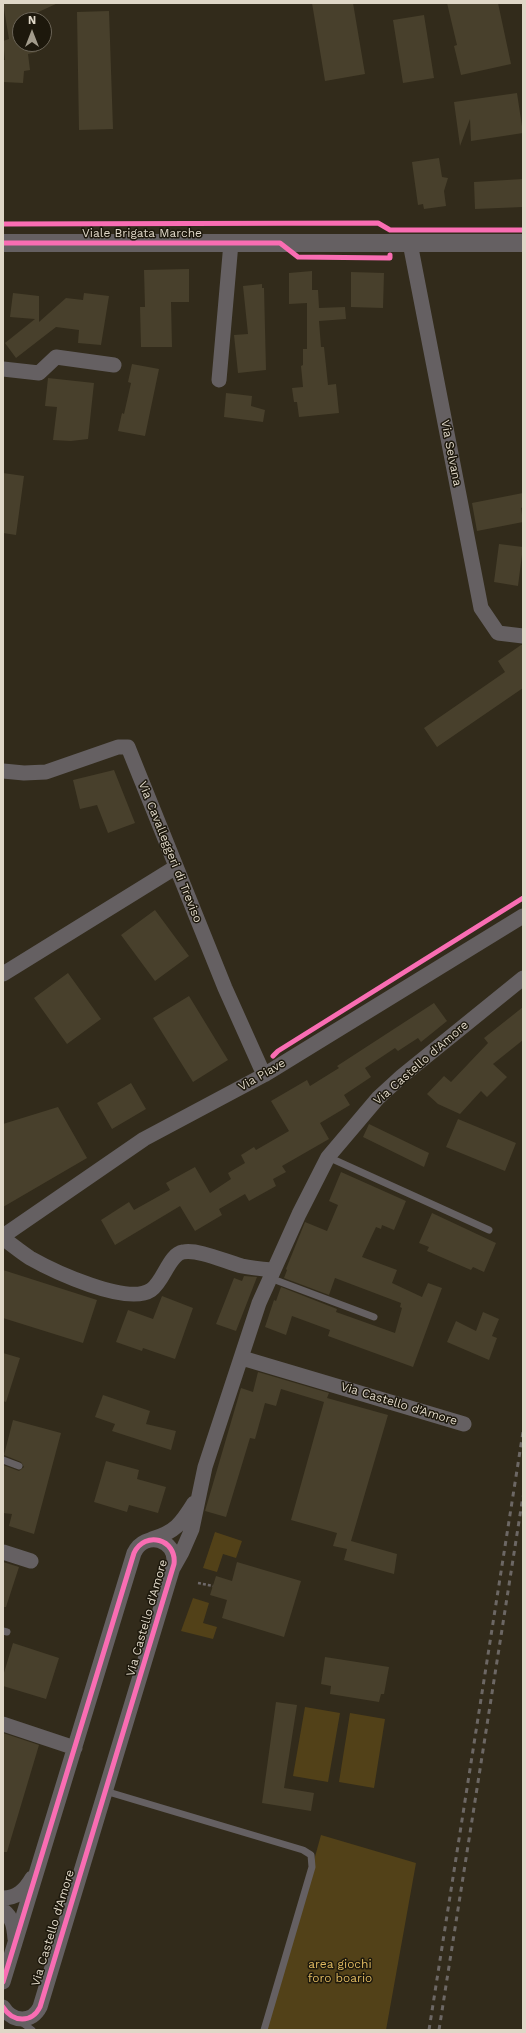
<!DOCTYPE html>
<html>
<head>
<meta charset="utf-8">
<style>
	body { margin:0 }
	#map { position:relative; width:526px; height:2033px; overflow:hidden; background:#322b1b; font-family:"Work Sans",sans-serif }
	canvas { display:block }
	.frame { position:absolute; inset:0; border:4px solid #dfd7c7; pointer-events:none }
	.north { position:absolute; left:12px; top:12px; width:40px; height:40px; box-sizing:border-box; background:#1d180c; border:1px solid #6b6457; border-radius:50%; rotate:0deg; font-size:11px; font-weight:700; line-height:16px; text-align:center; color:#dfd7c7 }
	.north::after { content:''; display:block; margin:auto; width:14px; height:18px; background:#a29b8b; clip-path:polygon(50% 0,100% 100%,50% 72%,0 100%) }
</style>
</head>
<body>
<div id="map">
<canvas width="526" height="2033"></canvas>
<div class="frame"></div>
<div class="north">N</div>
</div>
<script>
const c = document.querySelector('canvas').getContext('2d');
c.lineJoin = 'round';
function fillPath(path, color) { c.fillStyle = color; c.fill(path, 'evenodd'); }
function stroke(path, color, width, dash) { c.strokeStyle = color; c.lineWidth = width; c.lineCap = dash ? 'butt' : 'round'; c.setLineDash(dash || []); c.stroke(path); }
function label(font, color, halo, rows, align = 'center') {
  c.font = font + ' "Work Sans",sans-serif'; c.lineWidth = 3; c.setLineDash([]); c.textBaseline = 'middle'; c.strokeStyle = halo; c.fillStyle = color; for (const [text, x, y, turn = 0] of rows) {
    c.save(); c.translate(x, y); c.rotate((+turn || 0) * Math.PI / 180); c.textAlign = isNaN(turn) ? turn : align; if (halo) c.strokeText(text, 0, 0); c.fillText(text, 0, 0); c.restore();
  }
}
fillPath(new Path2D(`
	M215,1532L242,1541L236,1558L223,1554L217,1572L203,1568Z
	M193,1598L209,1603L203,1623L217,1627L213,1639L181,1631Z
	M305,1707L340,1713L328,1782L293,1776Z
	M350,1713L385,1719L374,1788L339,1782Z
	M321,1835L416,1863L386,2030H267Z`), '#524118');
fillPath(new Path2D(`
	M3,3H58L32,15L33,20H20V44H36L37,52L28,54L30,70L24,71L23,83L3,82V60H5L3,41L9,39Z
	M312,3H353L365,74L325,81Z
	M447,3H498L511,64L461,75L454,46L457,45Z
	M109,11L113,129L79,130L77,12Z
	M424,15L434,78L403,83L393,20Z
	M517,93L523,133L471,141L470,119L460,146L454,102Z
	M439,158L442,177L448,178L444,191L446,206L424,209L423,204L418,205L412,162Z
	M523,179V207L475,209L474,182Z
	M189,269V302H171L172,347H141L140,307H145L144,270Z
	M312,271V290H318L319,308L345,307L346,319L319,321L321,347H324L328,385L336,384L339,413L299,417L297,402H294L292,388L303,387L301,366L303,365V349H307V303L289,304V273Z
	M351,272L384,273L383,308L351,307Z
	M262,284V288H264L266,370L238,373L234,335L248,334L243,286Z
	M13,293L39,296V322L66,298L83,300L84,293L109,296L101,345L78,343L79,330L56,327L16,358L5,343L35,319L10,317Z
	M132,364L159,369L145,436L118,431L122,413L124,414L131,383L128,382Z
	M48,378L94,383L88,439L71,441L53,440L57,407L45,406Z
	M226,393L252,396L251,406L265,410L263,422L224,417Z
	M3,473L24,476L16,535L3,533Z
	M523,493V507L521,508L523,522L477,531L472,503Z
	M499,544L523,547L518,586L494,582Z
	M521,645H523V688L437,747L424,728L505,672L498,661Z
	M114,770L135,823L108,833L97,805L80,809L73,780Z
	M155,910L189,956L155,981L121,935Z
	M68,973L101,1019L67,1044L34,998Z
	M189,996L228,1060L193,1082L153,1018Z
	M434,1003L447,1021L421,1042L418,1038L398,1051L395,1048L365,1068L371,1077L344,1095L350,1105L320,1123L329,1139L282,1166L286,1172L273,1179L276,1186L249,1201L245,1194L219,1209L222,1215L195,1231L180,1206L115,1245L101,1220L129,1202L134,1210L170,1190L166,1183L195,1167L210,1193L231,1179L228,1173L245,1163L241,1155L254,1147L256,1150L289,1131L271,1101L307,1080L310,1086L339,1068L337,1066Z
	M523,1007V1040L493,1064L507,1077L487,1097L481,1091L460,1114L438,1104L427,1094L444,1076L451,1082L488,1043L484,1038Z
	M131,1083L146,1109L112,1129L97,1103Z
	M58,1107L87,1158L3,1207V1124Z
	M458,1119L516,1143L505,1171L446,1147Z
	M369,1124L429,1153L424,1167L363,1137Z
	M341,1172L406,1201L394,1230L382,1225L381,1229L376,1227L362,1257L397,1270L392,1283L422,1297L428,1283L442,1288L413,1367L328,1336L330,1330L292,1316L286,1335L265,1327L274,1300L276,1301L281,1287L337,1309L336,1312L395,1333L402,1308L400,1307L401,1303L335,1278L329,1295L284,1278L287,1270L286,1269L305,1222L327,1231L338,1205L329,1201Z
	M432,1213L496,1243L484,1272L473,1267L471,1270L427,1251L429,1247L419,1243Z
	M3,1270L97,1300L83,1343L3,1318Z
	M244,1276L257,1277L236,1331L216,1324L234,1278L242,1281Z
	M162,1296L193,1308L175,1359L143,1348L142,1351L116,1342L128,1310L153,1319Z
	M483,1312L499,1319L492,1336L497,1338L489,1360L447,1342L456,1321L476,1331Z
	M3,1353L20,1358L6,1402L3,1401Z
	M258,1372L329,1393L327,1398L388,1415L351,1541L397,1554L394,1574L344,1560L347,1549L333,1546L337,1533L291,1520L324,1402L281,1389L276,1406L265,1403L255,1439L250,1438L226,1517L205,1511L241,1388L253,1392Z
	M103,1395L150,1411L146,1424L176,1431L171,1450L112,1431L115,1424L95,1417Z
	M13,1420L61,1433L34,1534L9,1526L12,1514L3,1513V1465L19,1471L24,1467L21,1462L4,1455Z
	M106,1461L139,1470L137,1479L166,1487L158,1513L129,1505L127,1512L94,1502Z
	M3,1562L19,1567L6,1607H3Z
	M237,1562L301,1581L284,1637L222,1618L227,1600L210,1595L216,1576L232,1581Z
	M13,1643L59,1658L46,1699L3,1686V1676Z
	M325,1657L389,1667L384,1694H381L379,1702L330,1694L331,1686L321,1684Z
	M276,1702L297,1705L284,1788L314,1793L311,1811L262,1803Z
	M3,1733L39,1745L7,1852H3Z`), '#48402c');
stroke(new Path2D(`
	M198,1583L213,1586`), '#6d6868', 2.5, [3, 2]);
stroke(new Path2D(`
	M328,1157L489,1230
	M270,1278L374,1317
	M3,1460L19,1466
	M3,1631L7,1632
	M105,1791L303,1850L311,1855L312,1867L264,2030
	M20,2021L32,2030`), '#656062', 7);
stroke(new Path2D(`
	M410,243L481,608L498,633L523,636
	M3,369L39,373L56,357L114,365
	M219,380L231,243
	M3,771L24,773L46,772L118,747H128L225,988L264,1075
	M3,974L176,867
	M3,1236L144,1139L264,1075L523,916
	M3,1238C12,1245 21,1252 30,1258C53,1271 127,1306 151,1290C164,1281 169,1254 183,1252C199,1249 226,1262 242,1266C252,1268 262,1269 272,1270
	M242,1358L464,1424
	M152,1539C175,1532 181,1524 194,1503
	M3,1552L31,1561
	M173,1568L182,1552L192,1529L205,1467L259,1303L299,1214L328,1157L378,1098L402,1076L523,978
	M3,1724L75,1748
	M3,1898C17,1898 25,1890 32,1878
	M3,1910C13,1918 14,1927 15,1939
	M3,1982L134,1553C145,1530 177,1539 174,1564L40,2007C32,2023 13,2023 3,2007`), '#656062', 15);
stroke(new Path2D(`
	M3,243H523`), '#656062', 18);
stroke(new Path2D(`
	M429,2030L523,1432
	M439,2030L523,1496`), '#6c6764', 3, [5, 5]);
stroke(new Path2D(`
	M3,224L378,223L390,230H523
	M3,243H280L298,257L390,258V255
	M273,1056L278,1051L523,898
	M3,1982L134,1553C145,1530 177,1539 174,1564L40,2007C32,2023 13,2023 3,2007`), '#f96db3', 5);
label('12px', '#dfd7c7', '#1d180c', [
	["Viale Brigata Marche",142,233],
	["Via Selvana",451,453,79],
	["Via Cavalleggeri di Treviso",170,852,68],
	["Via Castello d'Amore",421,1063,-41],
	["Via Piave",262,1075,-30],
	["Via Castello d'Amore",399,1404,17],
	["Via Castello d'Amore",147,1618,-74],
	["Via Castello d'Amore",53,1928,-73]
]);
label('12px', '#dfb960', '#1d180c', [
	["area giochi",340,1964],
	["foro boario",340,1978]
]);
</script>
</body>
</html>
